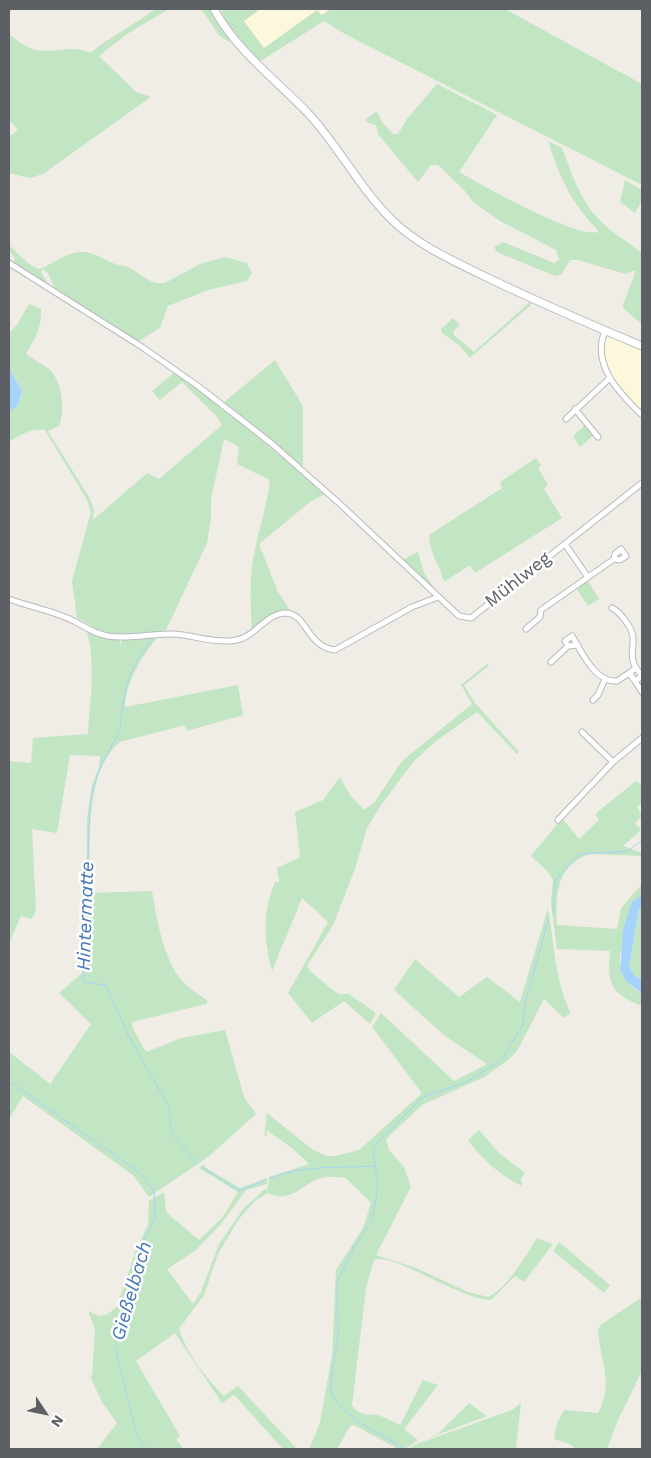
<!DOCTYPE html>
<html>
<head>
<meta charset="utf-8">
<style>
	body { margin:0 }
	#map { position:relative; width:651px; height:1458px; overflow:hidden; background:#efede5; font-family:"Work Sans",sans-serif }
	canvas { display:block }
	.frame { position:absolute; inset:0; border:10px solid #5c6065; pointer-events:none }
	.north { position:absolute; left:20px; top:1388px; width:50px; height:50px; -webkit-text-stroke:4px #fff; paint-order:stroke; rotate:124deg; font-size:14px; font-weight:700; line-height:20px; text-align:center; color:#5c6065 }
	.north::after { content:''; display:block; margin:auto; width:18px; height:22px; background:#5c6065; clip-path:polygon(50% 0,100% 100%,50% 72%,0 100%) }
</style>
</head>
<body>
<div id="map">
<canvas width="651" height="1458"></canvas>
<div class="frame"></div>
<div class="north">N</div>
</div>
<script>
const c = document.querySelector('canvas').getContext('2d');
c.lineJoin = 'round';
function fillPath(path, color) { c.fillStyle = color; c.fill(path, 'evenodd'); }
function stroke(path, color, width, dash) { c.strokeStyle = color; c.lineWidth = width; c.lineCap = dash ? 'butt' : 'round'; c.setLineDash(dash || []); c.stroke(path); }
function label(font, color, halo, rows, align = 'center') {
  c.font = font + ' "Work Sans",sans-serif'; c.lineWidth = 5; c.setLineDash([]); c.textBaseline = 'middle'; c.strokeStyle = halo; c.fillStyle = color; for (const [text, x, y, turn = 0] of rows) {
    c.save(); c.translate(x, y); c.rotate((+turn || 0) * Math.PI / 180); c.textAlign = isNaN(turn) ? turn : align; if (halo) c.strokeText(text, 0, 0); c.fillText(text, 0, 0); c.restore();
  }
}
fillPath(new Path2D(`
	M225,9H331L322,15L317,10L257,53Z
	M608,336L642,350V411L629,401L614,380L604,359L603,342Z`), '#fdf7db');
fillPath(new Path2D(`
	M155,9H169L127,34L99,56L136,92L151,97L43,174L30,178L9,173V137L18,130L9,120V34C17,40 26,48 36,50C55,54 72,44 90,53C111,36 134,25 155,9Z
	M201,9H209L229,38V42L219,35Z
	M221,9H257L259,10L244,21L264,48L317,10L322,15L331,9H505L642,84V185L345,34L324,21L259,62L229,29Z
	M437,84L497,115L459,172C478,183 584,243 599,231C571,204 560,177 548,141L562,148C578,190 585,214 623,239C630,243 635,249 642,252V324L624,309L623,305L636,270L625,274L578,260H570L561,275L555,276L497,252L494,247L503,242L554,263L559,260L556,250L500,221L473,202L465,191L438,165H431L418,182L378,134L376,125L366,122V119L375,112L378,113L382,122L393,134H398L407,119Z
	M625,180L642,190V200L635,213L620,202Z
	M9,245L29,264L38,269C50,267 64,252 81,252C95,252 103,259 115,264C119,265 125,265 130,268C142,274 149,285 165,283L200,264L225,257L247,263L252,273L247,281L208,290L168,306L160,328L137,342L56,291L48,273L42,269L41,273L47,281L43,284L13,263L15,258L9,251Z
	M531,301V305L470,358L461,347L441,332L442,328L453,318L460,325L453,332L454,335L474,352Z
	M29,304L41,309C42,328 35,338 26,354C33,360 46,365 52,372C63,387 64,408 60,425L48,431L90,499L94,511L93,520L147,473L159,479L222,425L218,418L182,382L160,400L152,391L175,372L224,408L325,494L310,502L259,544L278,592L291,612H283L252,633C251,609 249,583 253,559C258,532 267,507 270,480L237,464L239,447L224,439L211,499V518L207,543L166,630L162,633H104L77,618L72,581L91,512L87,500L45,430C31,428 20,435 9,442V412L18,405L22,391L9,368V333L17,325Z
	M275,360L303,406V467L223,403Z
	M587,423L595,434L580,447L573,436Z
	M536,458L541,465L538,468L548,485L544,489L562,518L475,573L470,565L444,582C440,565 430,556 429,535L502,488L500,482Z
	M418,552L424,573L438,594L402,560Z
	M587,580L599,599L588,606L576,588Z
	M87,632L120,639V645L123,639L158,636C142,657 126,680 125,707L238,685L243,715L187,731L185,725L120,742C82,774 91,848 90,893L152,891C157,920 163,959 183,982C190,989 199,995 208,1001L206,1004L132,1022L133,1029L146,1052L181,1038L225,1030L244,1097L256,1114L208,1157L149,1197L134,1176L23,1096L9,1119V1052L50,1084L91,1024L59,993L82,973L87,853V820L92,785L99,767L100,756L70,755L57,833L32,829L36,912L31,919L21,916L9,944V761L31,763L33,738L88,734C90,699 96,666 87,632Z
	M487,664L489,666L464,685L475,703L519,752L517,754L477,712L436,741L414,761L381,805L367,828L355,869L333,925L307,966L310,971L334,991L339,994H349L376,1013L370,1024L344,1001L312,1023L288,993L328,922L302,898L272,971C264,938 262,914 275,882H279L277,868L300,857L295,812L323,800L340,777L350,795L364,810L374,803L402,761L472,704L461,685Z
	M636,781L642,785V803L637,807L642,816L635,823L641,830L623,846L642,853V856L590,854C555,865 556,896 557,925L617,929L621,908L642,884C642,923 592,963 642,994V1006C611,994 607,984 610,951L557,949L551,903L553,880L548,872L531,856L562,818L579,839L599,820L595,814Z
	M642,906V979L635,976L629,966L639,910Z
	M548,908C554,941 555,983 571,1013L564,1018L544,999L517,1051L508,1060L484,1077L422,1105L386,1139L389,1150L404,1167L411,1187L376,1255L416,1268L468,1292L488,1297C507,1289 526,1255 537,1238L553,1244L524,1282L515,1276L491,1300C462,1301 394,1252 374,1260L366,1288L352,1405C357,1415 367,1414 377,1415C385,1417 393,1422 400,1425L423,1380L438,1385L404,1429L418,1440L405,1449H398L354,1425L350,1426L337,1449H309L320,1423L332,1355L336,1270L363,1228L371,1203L346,1178C338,1177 330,1176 322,1178C301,1183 294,1204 268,1193L255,1201L239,1219L218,1254L204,1295L179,1329C187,1354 205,1377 224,1396L238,1386L297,1449H283L234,1395L222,1403L175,1333L136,1361L180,1436L176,1440L184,1449H97L117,1423L102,1402L89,1374L92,1377L95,1329L88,1311L99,1316L106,1315L117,1307L136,1250L148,1225L149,1201L164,1192L166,1212L199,1240L222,1218L238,1192L199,1168L204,1164L206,1168L240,1188L267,1178V1184L246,1190L221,1224L195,1251L167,1269L193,1304L201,1292L219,1244L243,1209L265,1189L267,1191L269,1177L309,1164L292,1148L266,1130L267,1135L264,1136L267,1113L313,1150L327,1156H336L359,1150L422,1093L372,1027L381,1013L454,1081L487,1064L445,1036L394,990L415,959L459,997L487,977L520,1002Z
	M479,1130L499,1153L525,1173L521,1179L522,1186C501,1176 481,1159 468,1140Z
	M559,1242L610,1285L604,1293L553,1251Z
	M642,1297V1371L618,1420L607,1449H574L572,1445L554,1439L557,1423L564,1410L598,1413C615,1383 599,1359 598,1329L602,1324Z
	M469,1403L487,1416L429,1438L439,1433Z
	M521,1403L516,1449H408L414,1445L512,1410Z`), '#c2e6c3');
fillPath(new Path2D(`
	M9,368L22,391L18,405L9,412Z
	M642,895V906L639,910L629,966L635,976L642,979V994L626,981L620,970L623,930L632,902Z`), '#a6d3fd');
stroke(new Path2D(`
	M154,637L139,657L130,675L123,701L120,730L98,772L90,804L83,978L84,982L106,985L129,1037L169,1107L171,1133L198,1164
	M553,913L555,880L580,854L628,851L642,840
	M9,1081L140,1173L154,1191L155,1218L142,1245L138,1276L115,1346L137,1436L147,1449
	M202,1167L239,1191L265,1180
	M271,1178C303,1165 341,1168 374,1166
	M404,1448C381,1434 341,1418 330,1390L338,1334L337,1283L354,1247L372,1220L378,1186L373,1151L378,1142L422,1098L468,1081L495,1064L505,1055L523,1025L525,1005L549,917`), '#a6d3fd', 1);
const street = new Path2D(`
	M9,263L142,347L198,386L271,443L340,504L459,616L471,618L642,483
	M605,331C591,364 619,393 642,415
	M575,409L598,437
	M566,419L610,378
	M565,544L587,576
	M621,549L626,556L620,560L614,559L615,554Z
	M9,599C30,607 54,611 74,621C85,627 95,634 108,636C130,640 151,633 173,634C194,635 215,644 237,640C255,637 266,613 286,613C307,614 307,647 335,650L412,607L438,597
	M612,608C620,612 632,627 633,637C634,650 629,656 636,668
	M526,629L540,617L541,610L614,559
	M578,645L568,646L565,641L572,636C582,652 595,683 617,681L629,673
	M551,662L568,646
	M636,668L642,676L635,681L629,673Z
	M635,681L642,692
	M593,700L598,695L605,679
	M582,732L613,762
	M558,820L613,762L642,738`);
const secondary = new Path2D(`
	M214,9C236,50 275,79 307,112C338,145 358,186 391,219C416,244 451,260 484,276C536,301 589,324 642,346`);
stroke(street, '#b7babe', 7);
stroke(secondary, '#b8bbc0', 9);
stroke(street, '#fff', 5);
stroke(secondary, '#fff', 7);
label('18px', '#5c6065', '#fff', [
	["Mühlweg",518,580,-38]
]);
label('italic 19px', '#4578b8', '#fff', [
	["Hintermatte",86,916,-88],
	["Gießelbach",132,1291,-74]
]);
</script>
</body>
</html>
